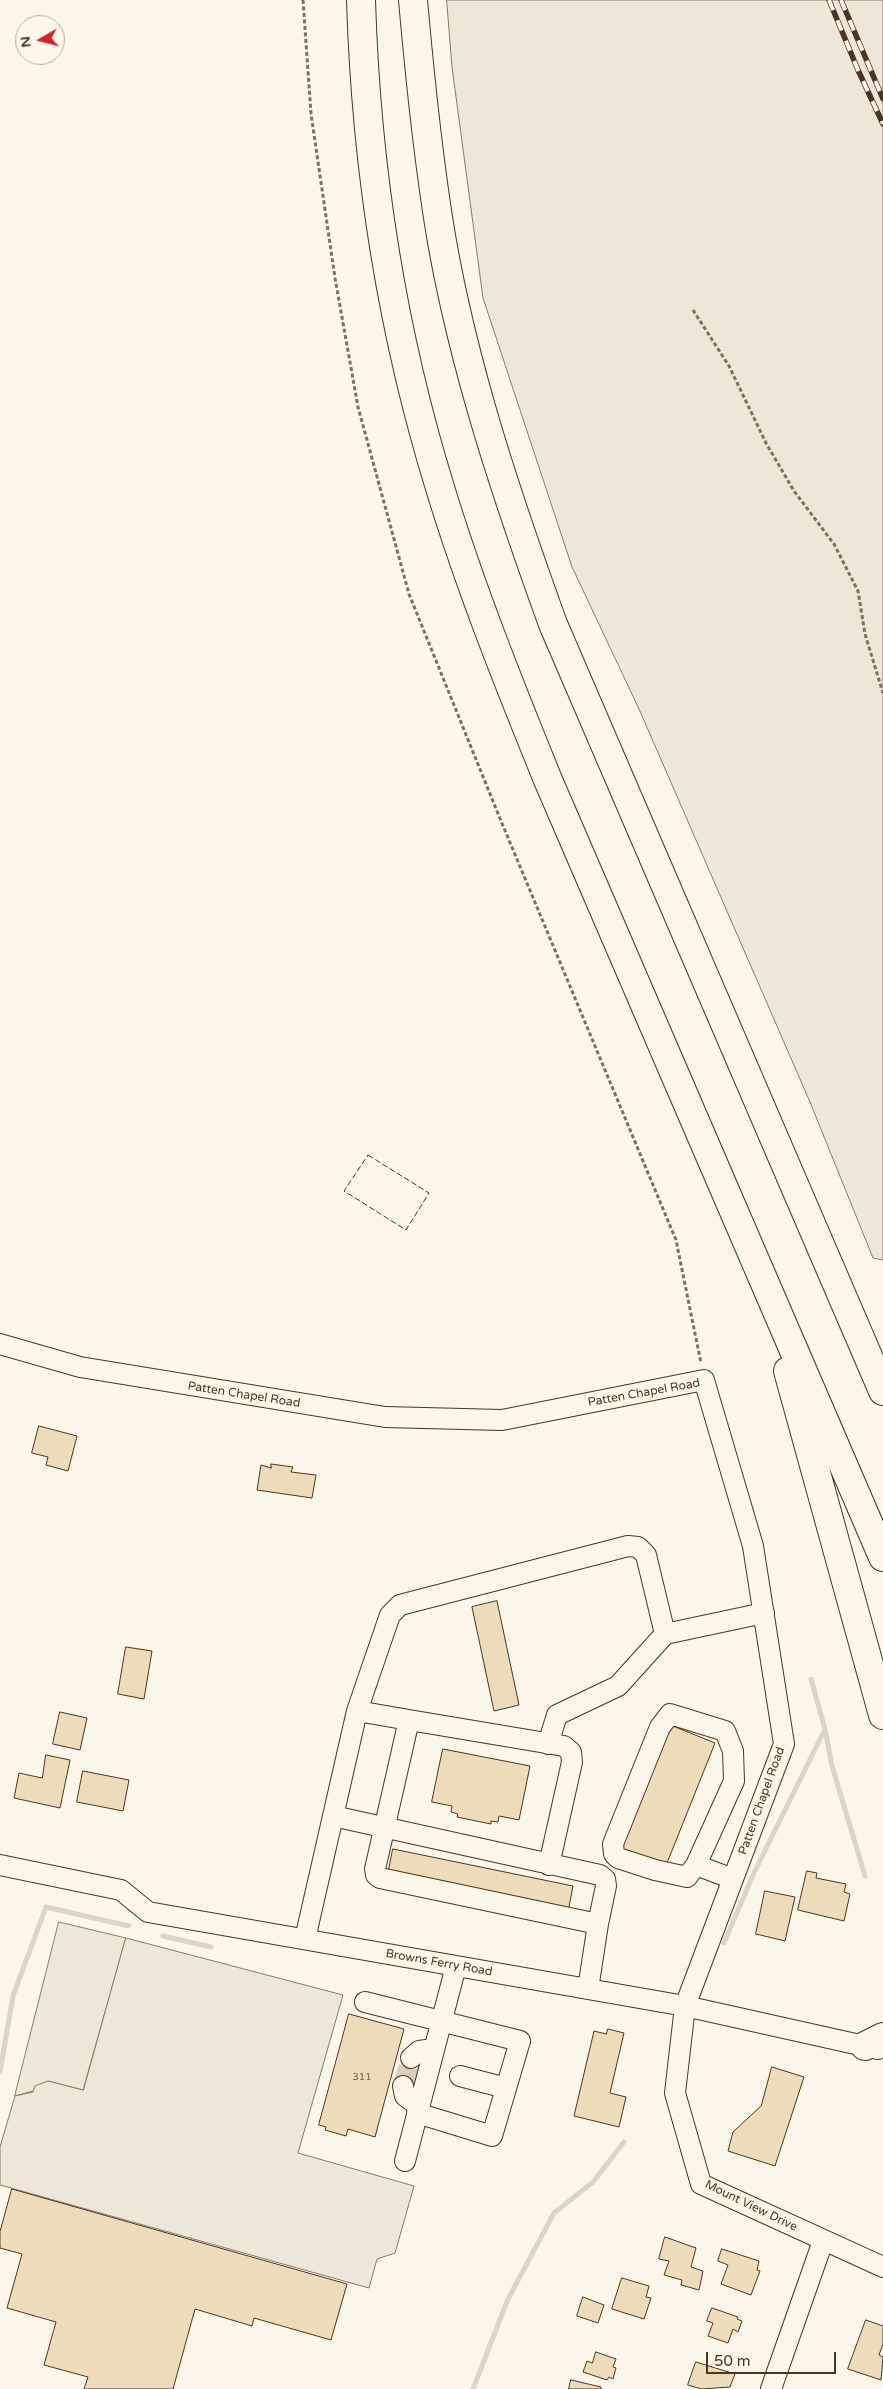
<!DOCTYPE html>
<html>
<head>
<meta charset="utf-8">
<style>
	body { margin:0 }
	#map { position:relative; width:883px; height:2389px; overflow:hidden; background:#fbf6e9; font-family:"Varela Round",sans-serif }
	canvas { display:block }
	.north { position:absolute; left:15px; top:15px; width:50px; height:50px; box-sizing:border-box; background:#fbf6e9; border:1px solid #b4a999; border-radius:50%; rotate:262deg; font-size:14px; font-weight:700; line-height:20px; text-align:center; color:#4a3520 }
	.north::after { content:''; display:block; margin:auto; width:18px; height:22px; background:#c62828; clip-path:polygon(50% 0,100% 100%,50% 72%,0 100%) }
	.scale { position:absolute; left:706px; top:2352px; width:130px; height:22px; box-sizing:border-box; border:2px solid #4a3520; border-top:0; padding-left:6px; font-size:15px; line-height:18px; white-space:nowrap; color:#4a3520; -webkit-text-stroke:4px #fbf6e9; paint-order:stroke }
</style>
</head>
<body>
<div id="map">
<canvas width="883" height="2389"></canvas>
<div class="north">N</div>
<div class="scale">50 m</div>
</div>
<script>
const c = document.querySelector('canvas').getContext('2d');
c.lineJoin = 'round';
function fillPath(path, color) { c.fillStyle = color; c.fill(path, 'evenodd'); }
function stroke(path, color, width, dash) { c.strokeStyle = color; c.lineWidth = width; c.lineCap = dash ? 'butt' : 'round'; c.setLineDash(dash || []); c.stroke(path); }
function label(font, color, halo, rows, align = 'center') {
  c.font = font + ' "Varela Round",sans-serif'; c.lineWidth = 4; c.setLineDash([]); c.textBaseline = 'middle'; c.strokeStyle = halo; c.fillStyle = color; for (const [text, x, y, turn = 0] of rows) {
    c.save(); c.translate(x, y); c.rotate((+turn || 0) * Math.PI / 180); c.textAlign = isNaN(turn) ? turn : align; if (halo) c.strokeText(text, 0, 0); c.fillText(text, 0, 0); c.restore();
  }
}
const green = new Path2D(`
	M447,0H883V1260L873,1258L810,1102L639,709L572,567L483,298L452,67Z
	M59,1922L126,1938L83,2090L48,2081L33,2091L15,2096Z`);
fillPath(green, '#ede6d9');
stroke(green, '#887966', 1);
const parking = new Path2D(`
	M126,1938L343,1995L298,2153L414,2186L395,2253L377,2259L369,2288L0,2185V2147L15,2096L33,2092L35,2086L48,2081L83,2090Z`);
fillPath(parking, '#ede7d9');
stroke(parking, '#887966', 1);
stroke(new Path2D(`
	M825,1729L832,1766L865,1876
	M163,1936L211,1947
	M724,1943L753,1875L825,1729L811,1679
	M0,2072L13,1996L46,1907L129,1926
	M473,2389L508,2299L554,2213L593,2182L624,2142`), '#dcd4c6', 5);
const building = new Path2D(`
	M39,1426L77,1436L68,1471L46,1465L48,1457L32,1453Z
	M271,1464L293,1467L291,1472L316,1475L312,1498L257,1490L261,1465L271,1468Z
	M497,1601L519,1705L494,1711L472,1607Z
	M126,1647L152,1651L144,1699L118,1694Z
	M60,1712L87,1718L80,1750L53,1744Z
	M668,1724L715,1743L665,1868L619,1849Z
	M443,1749L530,1766L519,1820L499,1816L498,1822L491,1821V1824L457,1817L458,1814L451,1812L452,1806L432,1802Z
	M46,1755L70,1760L60,1808L14,1798L19,1773L42,1778Z
	M83,1771L129,1780L123,1811L77,1802Z
	M393,1849L573,1886L568,1912L388,1875Z
	M807,1871L817,1873L816,1878L846,1884L844,1892L850,1894L844,1921L798,1910Z
	M765,1891L795,1897L785,1941L756,1934Z
	M349,2014L404,2029L375,2137L348,2129L346,2136L325,2130L326,2127L319,2125Z
	M608,2029L624,2033L610,2093L626,2097L619,2127L574,2116L594,2031L606,2034Z
	M772,2067L804,2077L775,2166L728,2151L733,2132L761,2106Z
	M12,2189L347,2284L331,2340L254,2318L252,2326L195,2309L173,2389H84L88,2377L44,2365L56,2322L7,2308L22,2254L0,2248V2232Z
	M665,2237L696,2248L691,2267L703,2271L699,2290L681,2285L682,2280L664,2275L669,2261L659,2259Z
	M722,2249L759,2261L757,2270L760,2271L751,2295L721,2284L728,2265L718,2261Z
	M622,2278L649,2286L646,2297L651,2298L644,2319L612,2309Z
	M583,2297L604,2305L598,2323L577,2316Z
	M712,2308L738,2317L737,2319L742,2321L738,2332L733,2329L728,2343L708,2336L713,2323L707,2321Z
	M866,2320L883,2326V2344L879,2355L883,2357L881,2380L848,2369Z
	M596,2352L616,2359L613,2367L616,2368L613,2379L609,2377L607,2380L583,2372L587,2361L592,2363Z
	M696,2362L735,2374L730,2387L701,2389L688,2385Z
	M571,2380L601,2387V2389H569Z`);
fillPath(building, '#ecdcbc');
stroke(building, '#4a3520', 1);
stroke(new Path2D(`
	M403,2086L411,2058`), '#d8cfc1', 20, [20, 10]);
const minor = new Path2D(`
	M0,1344L80,1367L385,1417L502,1420L704,1380L753,1546L784,1744L685,2006L675,2093L701,2184L883,2267
	M357,1711L390,1615L400,1605L628,1546L638,1547L646,1555L665,1634
	M670,1714L725,1731L733,1751L734,1781L696,1865L687,1877L655,1870L618,1858L614,1854L613,1844L660,1727Z
	M409,1720L564,1746L571,1752L572,1762L549,1865
	M548,1744L557,1715L618,1686L665,1634L764,1613
	M333,1816L600,1875L605,1879L606,1886L598,1924
	M0,1865L121,1890L148,1912L685,2006L878,2049
	M696,1865L733,1879
	M305,1939L357,1711L409,1720L375,1869L376,1875L380,1878L598,1924L588,1989
	M365,2002L520,2041L492,2136L417,2113
	M411,2058L419,2051L434,2049
	M460,2076L506,2088
	M403,2086L405,2096L419,2106
	M405,2161L456,1966
	M771,2389L823,2241`);
const highway = new Path2D(`
	M361,0C366,165 392,333 441,491C471,589 509,684 548,780L883,1557
	M413,0C420,79 428,158 441,236C464,369 507,497 553,624L883,1391
	M788,1371L883,1715
	M865,2046L883,2037`);
stroke(minor, '#4a3520', 22);
stroke(highway, '#4a3520', 30);
stroke(new Path2D(`
	M303,0L311,114L335,278L358,407L409,594L501,821L676,1240L701,1363
	M693,310L729,366L766,443L794,491L834,544L858,591L865,634L883,693`), '#7f6f5c', 3, [4, 2.5]);
stroke(minor, '#fbf6e9', 20);
stroke(highway, '#fbf6e9', 28);
const rail = new Path2D(`
	M829,0L858,70L883,124
	M841,0L883,99`);
stroke(rail, '#4a3520', 5.5);
stroke(rail, '#fbf6e9', 4, [11]);
stroke(new Path2D(`
	M368,1155L429,1193L406,1230L344,1191Z`), '#4a3520', 1, [6, 2.5]);
label('10px', '#725f47', null, [
	["311",362,2077]
]);
label('12px', '#4a3520', '#fbf6e9', [
	["Patten Chapel Road",644,1393,-10],
	["Patten Chapel Road",244,1395,9],
	["Patten Chapel Road",762,1801,-70],
	["Browns Ferry Road",439,1963,10],
	["Mount View Drive",751,2206,26]
]);
</script>
</body>
</html>
